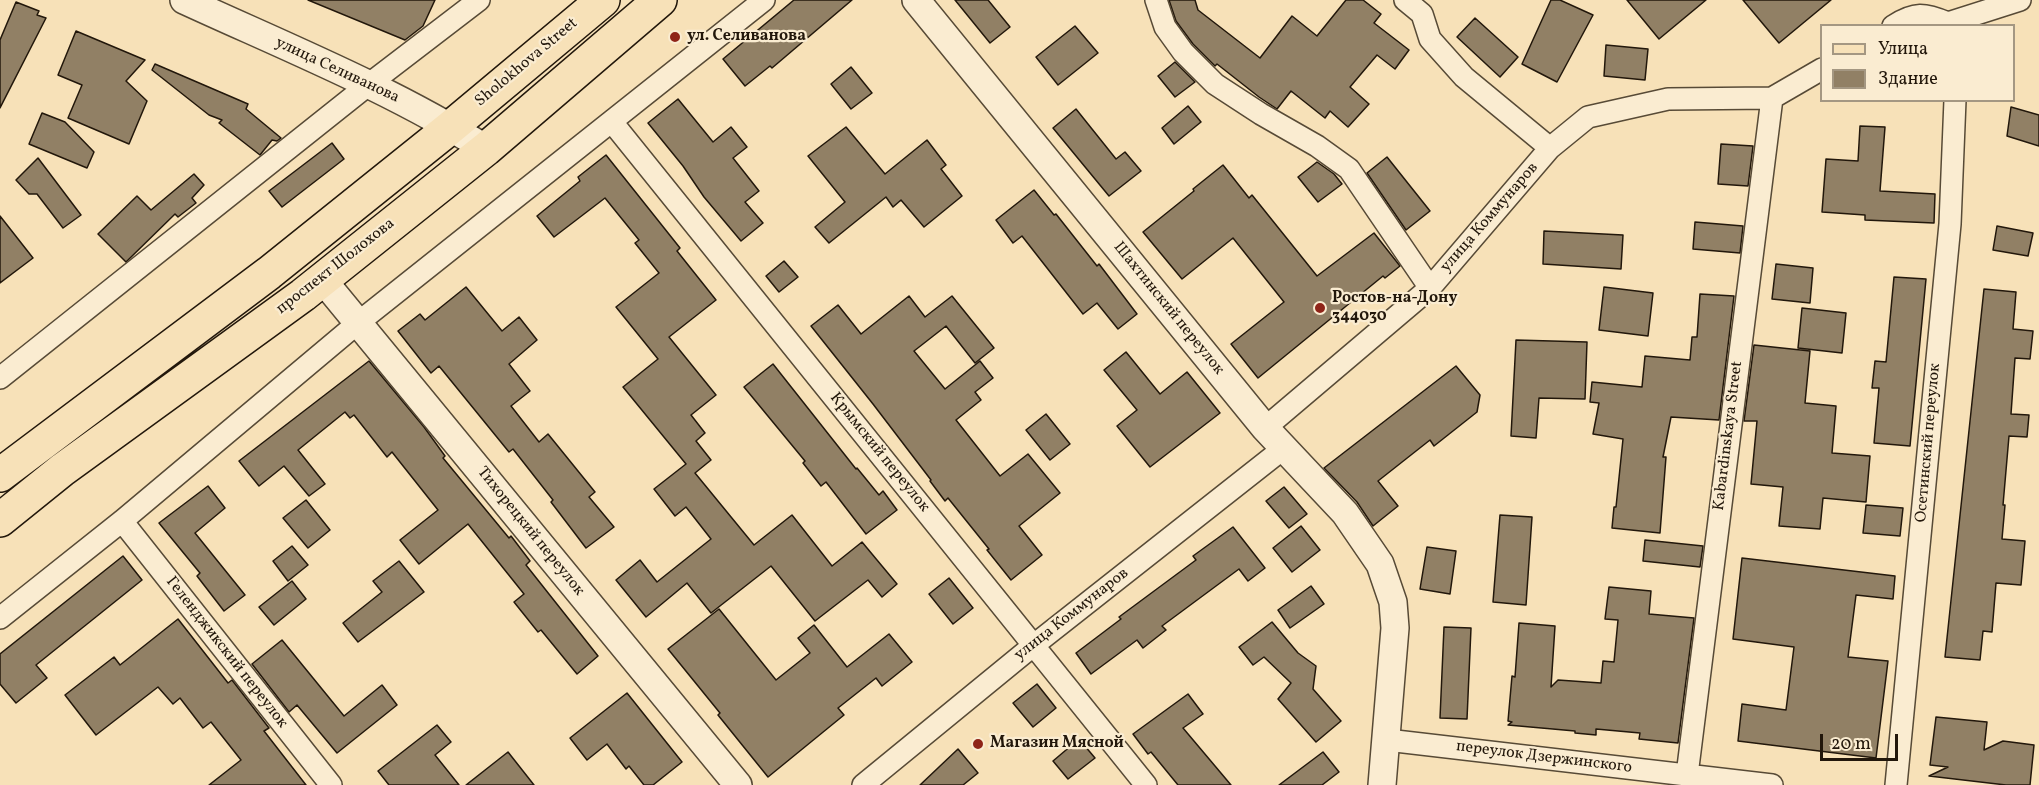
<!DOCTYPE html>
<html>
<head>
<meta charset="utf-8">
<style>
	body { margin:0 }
	#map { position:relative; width:2039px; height:785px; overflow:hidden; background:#f7e1b8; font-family:Vollkorn,serif }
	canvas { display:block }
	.legend { position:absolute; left:1820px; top:24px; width:195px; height:78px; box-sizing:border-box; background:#faecd1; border:2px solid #a49782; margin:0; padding:8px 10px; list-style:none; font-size:18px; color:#22170b }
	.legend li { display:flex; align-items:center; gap:12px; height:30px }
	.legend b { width:30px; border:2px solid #a49782 }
	.scale { position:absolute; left:1820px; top:734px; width:78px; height:27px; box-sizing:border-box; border:3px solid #22170b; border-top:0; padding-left:8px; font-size:18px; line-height:21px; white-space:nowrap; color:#22170b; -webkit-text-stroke:4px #faecd1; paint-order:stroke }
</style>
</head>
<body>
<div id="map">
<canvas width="2039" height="785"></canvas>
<ul class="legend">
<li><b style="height:8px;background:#f7e1b8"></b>Улица</li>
<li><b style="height:16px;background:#918065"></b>Здание</li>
</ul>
<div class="scale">20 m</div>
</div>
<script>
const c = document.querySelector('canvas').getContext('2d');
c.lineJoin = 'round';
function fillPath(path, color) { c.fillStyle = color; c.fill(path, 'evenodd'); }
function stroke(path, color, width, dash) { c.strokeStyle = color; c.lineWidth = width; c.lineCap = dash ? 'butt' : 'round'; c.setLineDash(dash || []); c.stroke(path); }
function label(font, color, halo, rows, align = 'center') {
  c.font = font + ' Vollkorn,serif'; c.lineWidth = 4.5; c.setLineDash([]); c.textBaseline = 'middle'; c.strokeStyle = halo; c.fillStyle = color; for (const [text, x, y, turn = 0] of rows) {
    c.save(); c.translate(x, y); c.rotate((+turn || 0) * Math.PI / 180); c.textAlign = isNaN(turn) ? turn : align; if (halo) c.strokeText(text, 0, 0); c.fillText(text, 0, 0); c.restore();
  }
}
const building = new Path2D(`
	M308,0H435L423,26L405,40Z
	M794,0H852L772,68L770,66L745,86L723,59Z
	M955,0H988L1010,27L990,43Z
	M1169,0H1195L1198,10L1260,58L1292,16L1317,36L1346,0H1363L1381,14L1374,23L1409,50L1395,69L1377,55L1350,87L1369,104L1348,127L1330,111L1325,118L1291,91L1277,109L1259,97L1217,64L1215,66L1193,44L1176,21Z
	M1551,0H1560L1593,15L1557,82L1522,64Z
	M1627,0H1706L1659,39Z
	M1743,0H1831L1779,43Z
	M16,2L39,11L37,15L46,18L0,108V40Z
	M1475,18L1518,57L1500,77L1457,37Z
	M1075,26L1098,53L1058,85L1036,57Z
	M76,31L145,60L126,81L147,101L129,144L68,118L82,85L58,75Z
	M1606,45L1648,49L1645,80L1604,76Z
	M1175,62L1195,82L1175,97L1158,76Z
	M155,64L248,104L246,109L281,138L277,141L272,140L260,155L219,123L222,120L209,115L152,70Z
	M851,67L872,93L851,109L831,84Z
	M678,99L713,142L731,127L747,147L733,158L759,191L745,202L763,223L741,241L704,197L683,166L648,123Z
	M1188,106L1201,122L1174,144L1162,128Z
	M2011,107L2039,115V146L2007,136Z
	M1076,109L1116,159L1125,152L1141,171L1109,196L1053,128Z
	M42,113L65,122L94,152L87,168L29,144Z
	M1860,126L1885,127L1880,191L1935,194L1934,223L1865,220V215L1822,212L1826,159L1858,161Z
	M846,127L885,174L927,140L946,165L941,169L962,196L924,227L901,200L893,207L886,197L829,243L815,227L845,202L808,156Z
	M332,143L344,159L282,207L269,191Z
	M1721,144L1753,146L1748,186L1718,184Z
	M606,155L680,248L677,251L716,300L669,337L716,395L691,415L705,433L696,441L711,460L695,473L754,545L792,515L832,566L862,542L897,584L882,597L868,580L815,621L771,566L711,613L687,583L646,617L616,580L640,560L657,582L711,539L686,507L675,516L654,489L686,464L623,387L658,359L616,307L659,273L635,243L639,240L605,198L554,237L537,216L580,181L578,177Z
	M1387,157L1430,211L1406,230L1367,173Z
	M38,158L81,215L63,228L37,194H29L16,180Z
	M1317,162L1334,174L1342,184L1318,202L1298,177Z
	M1223,165L1249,198L1252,195L1317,276L1374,233L1400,266L1385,278L1383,276L1258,378L1231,344L1284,302L1233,238L1182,279L1143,232L1194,191L1193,189Z
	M194,174L204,185L192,198L196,203L178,217L175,214L126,262L98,234L137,196L151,210Z
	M1034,190L1054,215L1056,214L1097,266L1099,264L1137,314L1118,329L1097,303L1083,314L1022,236L1013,243L996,220Z
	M0,216L33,258L0,283Z
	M1695,222L1743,226L1740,253L1693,249Z
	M1997,226L2033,233L2028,256L1993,250Z
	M1544,231L1623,235L1621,269L1543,264Z
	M784,261L798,277L779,292L766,276Z
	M1776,264L1813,268L1810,303L1772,299Z
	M1894,277L1926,279L1910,446L1874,443L1879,388H1872L1875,361L1886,362Z
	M466,287L502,331L519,317L537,340L509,364L530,391L511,406L539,442L548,434L595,492L589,497L614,527L586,548L551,502L553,500L513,449L509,452L439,366L431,373L398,331L420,314L425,320Z
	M1604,287L1653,293L1648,336L1599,330Z
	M1984,289L2016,292L2013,329L2033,331L2030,359L2015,358L2011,414L2029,415L2027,437L2009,436L2003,505H2005L2002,539L2025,541L2021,585L1996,583L1992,632L1983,631L1980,660L1945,657Z
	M1700,294L1734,296L1719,420L1671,417L1663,457H1666L1660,533L1612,528L1614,507H1616L1623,439L1593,434L1599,403L1590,402L1592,382L1642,387L1645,356L1690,360L1692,337H1697Z
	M909,296L925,317L952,296L994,348L975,363L946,326L914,351L945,389L980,361L993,378L975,392L981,400L956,420L1000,476L1028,454L1060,493L1019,526L1042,555L1011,580L987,550L989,549L948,498L945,501L930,481L931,480L873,404L811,326L838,305L861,334Z
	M1802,308L1846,313L1842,353L1798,348Z
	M1516,340L1587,342L1585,399L1539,398L1536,438L1511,436Z
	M1754,345L1810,351L1805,403L1836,406L1832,453L1870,456L1866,502L1823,498L1820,529L1779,526L1783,487L1751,484L1757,421H1744Z
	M1126,352L1160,394L1187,372L1220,413L1150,467L1117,426L1137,410L1104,370Z
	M369,361L424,427L445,456L443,458L509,538L511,536L530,561L526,565L598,656L577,674L541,630L538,632L514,602L524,594L468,524L419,564L400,540L438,510L392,452L387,457L354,415L350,418L345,412L298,450L325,484L309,496L284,466L259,486L239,461Z
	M773,364L856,469L857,468L879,495L883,491L897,510L866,534L826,482L821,486L803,463L805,461L744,387Z
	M1456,366L1480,395L1477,412L1434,446L1430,440L1378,481L1398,506L1373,526L1357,502L1324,468Z
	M1046,414L1070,444L1050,460L1026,430Z
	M208,486L225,508L195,533L245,595L224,611L197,576L200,573L159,523Z
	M1284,487L1307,514L1289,528L1266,501Z
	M306,500L330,530L308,548L283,518Z
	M1866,505L1903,508L1900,536L1863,533Z
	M1500,515L1532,517L1526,605L1493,602Z
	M1301,526L1320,550L1292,572L1273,548Z
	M1233,527L1265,568L1248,581L1239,569L1162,626L1166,630L1143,648L1137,640L1091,674L1076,653L1121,619L1119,617L1196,560L1193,556Z
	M1645,540L1703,546L1700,567L1643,561Z
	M292,546L308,565L288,581L273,561Z
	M1427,547L1456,551L1450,594L1420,589Z
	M123,556L142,580L36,665L47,678L16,703L0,684V654Z
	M1742,558L1895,576L1893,599L1856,595L1848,657L1888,661L1876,758L1738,741L1742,704L1786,710L1794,647L1733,639Z
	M399,561L424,592L358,642L343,623L382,592L373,581Z
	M949,578L973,608L953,624L929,594Z
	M292,581L306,599L274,625L259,607Z
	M1311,586L1324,604L1290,628L1278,610Z
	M1609,587L1651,591L1649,614L1694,618L1678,743L1639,739L1640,733L1596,729V735L1575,733V731L1508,725L1512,722L1508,721L1512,676L1515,677L1519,623L1555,626L1551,687L1558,680L1601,683L1603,661L1614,662L1618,620L1605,619Z
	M719,609L776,680L810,653L798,638L814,625L847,667L889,634L912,662L882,686L876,678L838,708L844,715L768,777L718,715L720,713L668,649Z
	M178,619L228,683L232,680L269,728L264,731L306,785H209L241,760L211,722L203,728L180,698L173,704L158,687L96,735L65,695L114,657L120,665Z
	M1272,622L1298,653L1316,666L1313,689L1341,721L1316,742L1278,699L1291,683L1264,657L1253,665L1239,647Z
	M1444,627L1471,628L1467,719L1440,718Z
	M282,640L344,716L382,685L397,705L337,753L297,705L289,712L252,664Z
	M1037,684L1056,708L1033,727L1013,703Z
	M627,693L682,762L653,785H644L629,766L626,769L607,744L587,760L570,738Z
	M1188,694L1203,714L1183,728L1231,785H1178L1151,752L1148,754L1133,734Z
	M1936,717L1987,722L1984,750L2003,741L2034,745L2030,785H2006L1929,776L1948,767L1930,765Z
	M437,725L451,742L435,755L459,785H389L378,771Z
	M1079,739L1095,758L1068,779L1053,761Z
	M958,749L978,773L963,785H920Z
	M508,752L534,785H466Z
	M1323,752L1339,772L1322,785H1279Z`);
fillPath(building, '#918065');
stroke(building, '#22170b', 1.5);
const minor = new Path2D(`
	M1156,0L1165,27L1183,52L1215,84L1261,114L1317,146L1349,169L1430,288
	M1405,0L1422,14L1430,39L1464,77L1550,148
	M1893,26C1915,12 1924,13 1948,23L2020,0
	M612,122L1146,785
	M0,378L368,85L479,0
	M1265,428L1430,288L1550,148L1588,117L1668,99L1772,98L1822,69
	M122,521L331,785
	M0,618L122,521L359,322L764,0
	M1387,740L1772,785
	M1687,775L1772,98
	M863,785L1034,645L1284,448
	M1896,785L1950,224L1955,100`);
const tertiary = new Path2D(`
	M184,0C284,46 393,90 486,149
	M916,0L1265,428L1345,513L1380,564L1393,602L1395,628L1382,785
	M322,279L738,785`);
const primary = new Path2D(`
	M0,475L269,273L451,127L603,0
	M0,520L62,470L303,295L486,149L660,0`);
stroke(minor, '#574a36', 24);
stroke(tertiary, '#574a36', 30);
stroke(primary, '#22170b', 36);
stroke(minor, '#faecd1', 21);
stroke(tertiary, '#faecd1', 27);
stroke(primary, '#f7e1b8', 33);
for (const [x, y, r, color] of [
	[675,37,6,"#8f2418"],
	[1320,308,6,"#8f2418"],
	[978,744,6,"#8f2418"]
]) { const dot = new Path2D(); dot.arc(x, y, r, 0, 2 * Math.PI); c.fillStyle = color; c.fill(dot); stroke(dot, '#faecd1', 2); }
label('bold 16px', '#22170b', '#faecd1', [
	["ул. Селиванова",687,37],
	["Ростов-на-Дону",1332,299],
	["344030",1332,317],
	["Магазин Мясной",990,744]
], 'left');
label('16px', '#22170b', '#faecd1', [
	["Sholokhova Street",527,63,-40],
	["улица Селиванова",337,71,25],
	["улица Коммунаров",1490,218,-49],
	["проспект Шолохова",336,267,-38],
	["Шахтинский переулок",1168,309,51],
	["Kabardinskaya Street",1729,436,-83],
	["Осетинский переулок",1929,443,-85],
	["Крымский переулок",879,453,51],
	["Тихорецкий переулок",530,532,51],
	["улица Коммунаров",1072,615,-38],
	["Геленджикский переулок",226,653,52],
	["переулок Дзержинского",1544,758,7]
]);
</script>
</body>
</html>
